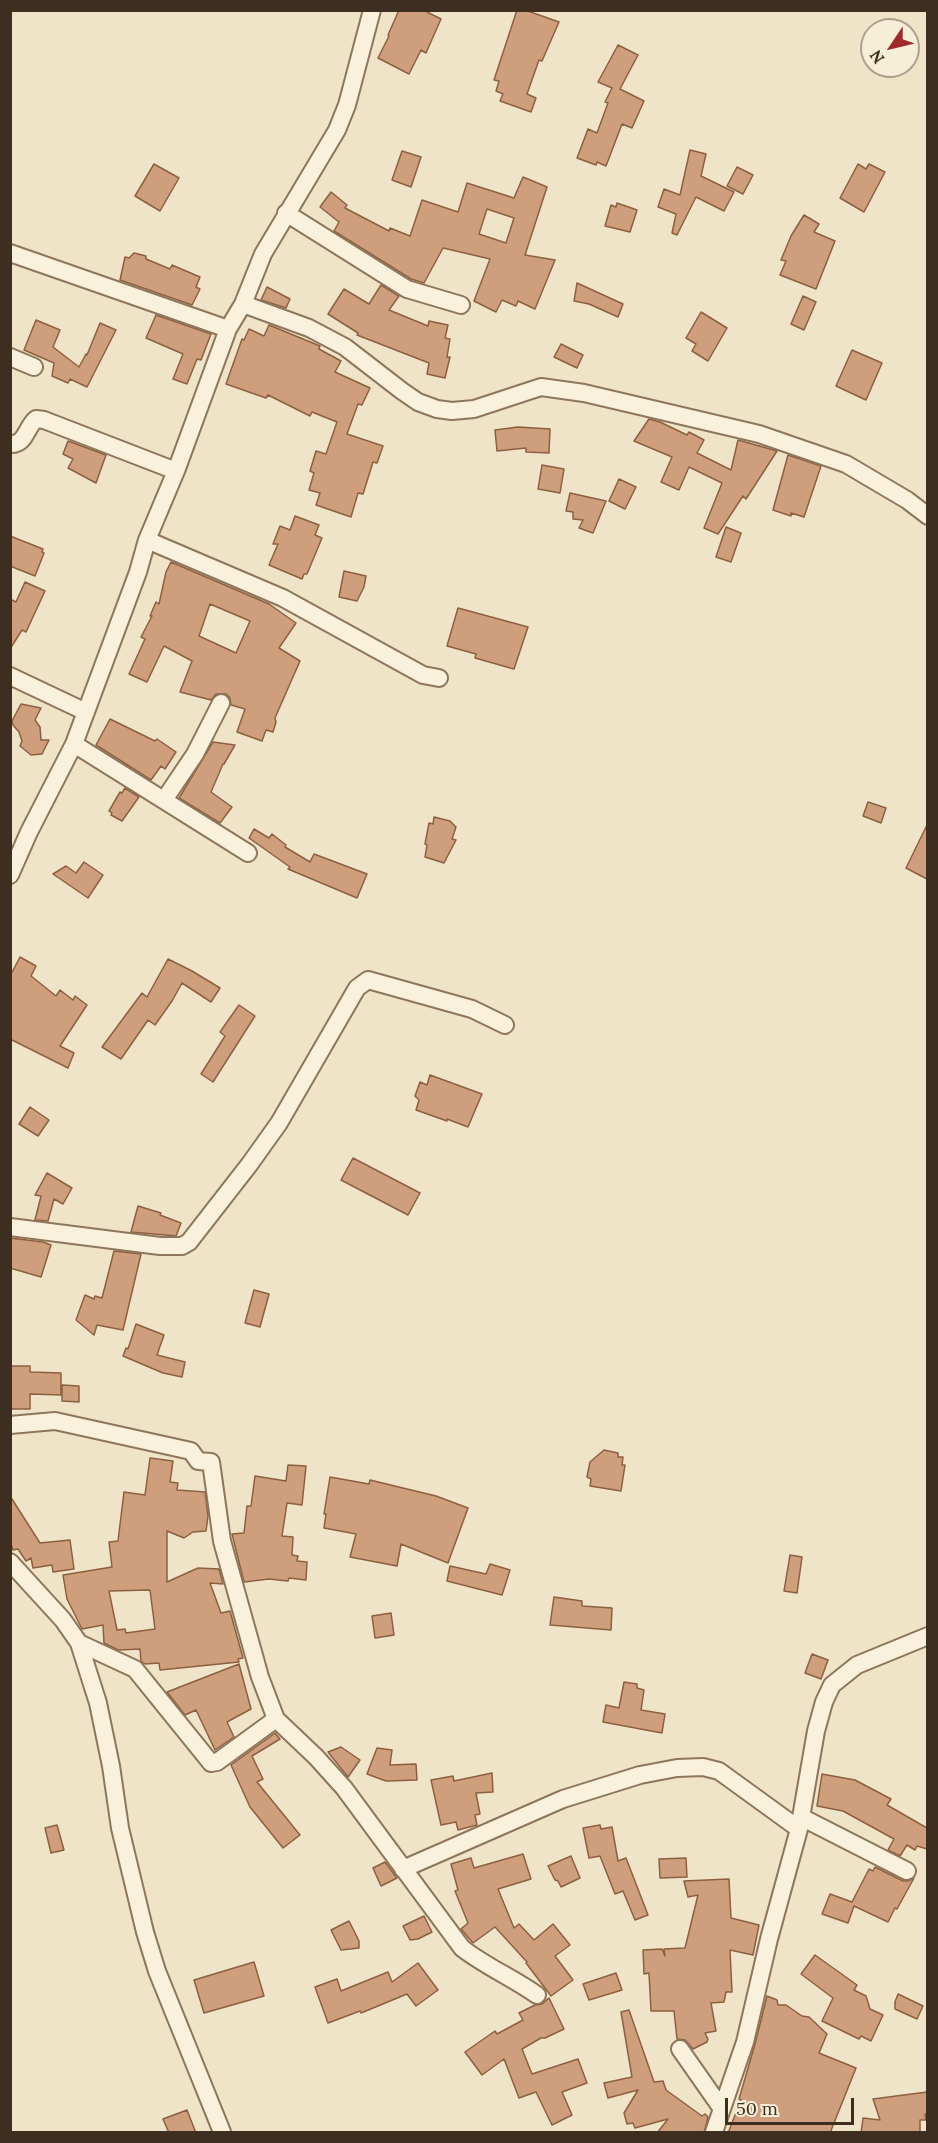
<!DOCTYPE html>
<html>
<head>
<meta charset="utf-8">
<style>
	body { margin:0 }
	#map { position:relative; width:938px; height:2143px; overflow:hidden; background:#f0e4c8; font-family:Lora,serif }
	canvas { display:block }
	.frame { position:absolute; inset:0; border:12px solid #3d2e20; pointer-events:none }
	.north { position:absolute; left:860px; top:18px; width:60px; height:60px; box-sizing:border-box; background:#f7eed8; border:2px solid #ada18e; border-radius:50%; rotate:235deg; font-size:16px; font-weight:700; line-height:24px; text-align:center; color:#3d2e20 }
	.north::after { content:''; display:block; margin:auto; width:21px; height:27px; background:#9e2a2b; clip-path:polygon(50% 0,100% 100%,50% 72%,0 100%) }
	.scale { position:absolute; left:725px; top:2098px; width:129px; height:27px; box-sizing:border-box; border:3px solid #3d2e20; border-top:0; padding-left:8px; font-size:18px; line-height:21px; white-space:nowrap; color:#3d2e20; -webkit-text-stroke:4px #f7eed8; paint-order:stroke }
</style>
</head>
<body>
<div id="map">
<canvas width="938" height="2143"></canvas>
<div class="frame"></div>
<div class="north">N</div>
<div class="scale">50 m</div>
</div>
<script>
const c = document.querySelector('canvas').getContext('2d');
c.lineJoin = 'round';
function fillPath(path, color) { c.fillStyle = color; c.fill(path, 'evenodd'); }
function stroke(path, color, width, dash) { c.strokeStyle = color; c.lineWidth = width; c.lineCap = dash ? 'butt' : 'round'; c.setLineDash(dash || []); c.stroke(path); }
const building = new Path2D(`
	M399,10H423L441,19L426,53L421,50L409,74L378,58L389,36L388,35Z
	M517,10H525L559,22L542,61L539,60L527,94L536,98L531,112L500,101L503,94L496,91L499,81L494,80Z
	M618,45L638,55L620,89L644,101L632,128L622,124L606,166L597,162L596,165L577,158L588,129L597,133L608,103L605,102L612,88L598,82Z
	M690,150L706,154L701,176L734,192L724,211L696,197L677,235L672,233L676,214L658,207L664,189L680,195Z
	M402,151L421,157L411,187L392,180Z
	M154,164L179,178L160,211L135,196Z
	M858,164L866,169L869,164L885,172L864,212L840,198Z
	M737,167L753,175L743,194L727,186Z
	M523,177L547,187L525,255L555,260L535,309L518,301L516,306L502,300L496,312L474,301L490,259L443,248L424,283L411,279L334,231L339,222L320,207L331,192L347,205L345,208L389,231L390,228L410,236L422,200L458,212L467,183L514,198ZM487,209L514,218L506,243L479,234Z
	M617,203L637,210L630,232L605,226L611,205L616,207Z
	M804,215L819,224L814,232L835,241L816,289L780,275L786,261L781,260L791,236Z
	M134,253L146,256V259L170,269L172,265L200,277L196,287L200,289L192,305L120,280L125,257L129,258Z
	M577,283L623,304L618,317L589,304L574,301Z
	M381,285L399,296L389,310L428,326L429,321L448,325L445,338L450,339L447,357H450L445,378L427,374L429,363L357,335L358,333L328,314L344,289L369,304Z
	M267,287L290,299L286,308L261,300Z
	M803,296L816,302L804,330L791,324Z
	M701,312L727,328L708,361L692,351L696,344L686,338Z
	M156,315L211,334L201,360L197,359L187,384L173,379L183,354L146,338Z
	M36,320L60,330L53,347L79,367L86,354L87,355L100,323L116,330L87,387L70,379L68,383L52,376L54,363L24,350Z
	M269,325L320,346L319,349L341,361L335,372L370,388L362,405L358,404L347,434L383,446L377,463L373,462L363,494L358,493L351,517L316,505L320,493L309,490L314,473L310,471L316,451L326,454L337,422L312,412L310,416L268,395L266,398L226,384L242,339L244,340L249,329L264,336Z
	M561,344L583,355L577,368L554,357Z
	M852,350L882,363L866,400L836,386Z
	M649,419L660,422L687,435L689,432L704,440L697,453L731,470L738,440L777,451L746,499L743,496L718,534L704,528L722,483L689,467L679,490L661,482L672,457L634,441Z
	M518,427L550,429L549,453L526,452V448L497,451L495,430Z
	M68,441L106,455L96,483L68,468L73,459L63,454Z
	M788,455L821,466L804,517L791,513V516L773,510Z
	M542,465L564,469L560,493L538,489Z
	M619,479L636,487L625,509L609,501Z
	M570,493L606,501L593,533L579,528L583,520L573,519V512L566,511Z
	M295,516L319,525L315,535L322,538L307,574H304L302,579L269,565L278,544H273L280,526L290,530Z
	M726,527L741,533L731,562L716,557Z
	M10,536L43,549L42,552L44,553L35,576L10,566Z
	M171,562L269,604L296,623L279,648L300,661L275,718L276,722L273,732L266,730L262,741L237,732L245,709L231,705L230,698L226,694H216L211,700L180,692L192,661L164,646L147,682L129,674L145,639L141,637L152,616H150L156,602L159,604L166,572ZM210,604L250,621L236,653L199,636Z
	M344,571L366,576L364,587L357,601L339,597Z
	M25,582L45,591L26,632L22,630L10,649V599L16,602Z
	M458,608L528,627L514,669L475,658L476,654L447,646Z
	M21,704L41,708L35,720L40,727L41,740H49L42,754L31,755L20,746L22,741L19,732L13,725L12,721Z
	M110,719L155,741L157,739L176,752L165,769L161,766L151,780L96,745Z
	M213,742L235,745L224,764H223L211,792L232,807L220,823L179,798Z
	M125,788L139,797L122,821L111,815L112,813L109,811L120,792L122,793Z
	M868,802L886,808L881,823L863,816Z
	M434,817L450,821L456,827L452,839L456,840L444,863L425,857L427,845L425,844L429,823L433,824Z
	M927,825V879L906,868Z
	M254,829L269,838L272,834L286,845L285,847L310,862L314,854L367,874L357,898L288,869L290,867L249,838Z
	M84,862L103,875L88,898L53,874L66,866L76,873Z
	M20,957L36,966L31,976L56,996L60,990L73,1000L75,996L87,1005L60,1046L74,1053L68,1068L10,1039V976Z
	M168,959L192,971L220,988L211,1002L182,983L172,1001L155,1025L148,1020L121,1059L102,1047L142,993L147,997Z
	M239,1005L255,1016L213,1082L201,1074L225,1036L220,1032Z
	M430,1075L482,1094L468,1127L447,1119V1121L416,1110L419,1100L415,1096L420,1082L427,1085Z
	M30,1107L49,1120L38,1136L19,1124Z
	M353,1158L420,1193L408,1215L341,1180Z
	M47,1173L72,1188L63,1204L54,1199L48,1221L35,1220L41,1196L35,1195Z
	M138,1206L161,1213L160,1215L181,1223L176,1236L131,1232Z
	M10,1238L43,1242L51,1245L41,1277L10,1268Z
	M114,1251L141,1254L123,1330L97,1325L94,1335L76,1320L85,1295L94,1299L95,1296L102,1298Z
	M254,1290L269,1294L260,1327L245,1323Z
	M136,1324L164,1335L157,1355L185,1362L182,1377L163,1373L123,1356L126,1348L128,1349Z
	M10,1366H30V1372L61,1373V1395L30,1394V1409H10Z
	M62,1385L79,1386V1402L62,1401Z
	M604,1450L618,1453V1457H623L622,1465H625L621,1491L590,1486L591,1479L587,1477L590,1462Z
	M150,1458L173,1461L170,1482L178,1483L177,1490L205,1492L208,1516L206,1531L193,1532L184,1538L167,1531V1582L198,1568L219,1569L223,1584L210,1583L221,1613L230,1611L243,1658L238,1659L239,1662L160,1670L159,1663L145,1664L141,1661L140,1649L118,1650L104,1643L103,1625L82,1629L67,1599L63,1575L112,1567L109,1542L118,1541L124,1492L145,1495ZM150,1590L155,1629L126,1633L125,1629L117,1630L109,1591Z
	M288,1465L306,1466L302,1505L287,1503L282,1536L293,1537L292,1555L298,1556L297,1561L307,1562L306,1580L289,1578L288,1581L269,1579L244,1582L232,1534L244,1533L247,1506H251L255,1476L286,1481Z
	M330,1477L369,1484L370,1480L436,1496L468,1508L448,1563L401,1544L397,1566L350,1557L356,1534L324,1528L326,1514H324Z
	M10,1496L40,1543L70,1540L74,1569L53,1572L52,1565L33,1568L31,1558L26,1561L18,1549L13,1550L10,1541Z
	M790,1555L802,1557L797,1593L784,1591Z
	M490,1564L510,1570L502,1595L447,1581L450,1566L486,1574Z
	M554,1597L582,1601V1606L612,1608L611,1630L550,1625Z
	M391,1613L394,1635L375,1638L372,1616Z
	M812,1654L828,1660L821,1679L805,1673Z
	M239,1664L251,1709L227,1722L234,1737L215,1750L196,1710L185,1715L167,1692Z
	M624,1682L637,1684V1688L644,1690L641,1710L665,1714L662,1733L603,1722L606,1705L619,1708Z
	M275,1733L280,1739L252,1756L263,1779L257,1782L300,1835L283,1848L250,1807L231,1765Z
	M341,1747L360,1760L348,1777L328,1752Z
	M377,1748L392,1750L390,1765L416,1764L417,1780L386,1781L367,1774Z
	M492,1773L493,1792L476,1793L480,1814L475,1815L477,1825L458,1830L456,1822L441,1825L431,1780L453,1776L454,1781Z
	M822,1774L855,1780L891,1799L887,1805L927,1828V1849L917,1846L915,1850L907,1845L900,1856L888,1850L894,1839L843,1811L817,1806Z
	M57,1825L64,1850L51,1853L45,1828Z
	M600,1825L601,1829L612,1827L618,1861L626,1858L648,1915L635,1920L623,1891L615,1894L600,1856L589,1858L583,1828Z
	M523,1854L531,1879L498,1889L514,1928L519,1924L534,1940L553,1924L570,1945L555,1956L573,1980L551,1996L526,1963L527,1962L495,1927L473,1943L461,1929L468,1923L455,1891L458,1890L451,1864L471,1858L474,1868Z
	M571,1856L580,1878L561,1887L558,1881L555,1880L548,1866Z
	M686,1858L687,1877L660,1878L659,1859Z
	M385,1862L397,1878L381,1886L373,1868Z
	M875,1867L903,1881H908L914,1878L897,1909L895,1908L888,1922L854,1906L848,1923L822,1914L830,1894L852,1902L869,1869L873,1871Z
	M729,1879L731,1918L759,1925L753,1955L730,1950L732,1992H726L724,2002L711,2003L716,2031L705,2033L708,2039L707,2042L693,2049L685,2040L677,2039L674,2011H651L649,1973L644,1974L643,1950L662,1949L665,1956L664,1949L685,1948L698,1895L688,1897L684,1881Z
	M424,1916L432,1932L418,1939L410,1940L403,1926Z
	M349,1921L359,1941V1948L341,1950L331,1930Z
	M815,1955L857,1985L854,1990L866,1996L870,2009L883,2015L871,2041L861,2036L859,2039L822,2021L833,1998L801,1974Z
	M254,1962L264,1996L204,2013L194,1980Z
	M418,1963L438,1990L416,2006L407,1994L361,2013L360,2011L328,2023L315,1987L337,1979L341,1991L388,1972L392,1982Z
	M616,1973L622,1990L589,2000L583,1984Z
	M898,1994L923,2006L917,2019L895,2009V2002Z
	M767,1996L777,2000L778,2005H786L802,2016L809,2017L827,2034L819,2053L856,2068L830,2133H728L741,2100L739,2099L755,2044Z
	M549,1998L564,2029L545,2038H541L522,2049L532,2074L578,2059L587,2083L562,2092L572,2115L552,2125L536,2092L519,2098L504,2059L482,2075L465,2052L495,2031L497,2034L523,2020L519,2013L535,2005L542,2004Z
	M629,2010L654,2082L663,2081L666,2090L702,2116L705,2114L708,2117L704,2133H657L668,2119L635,2128L633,2123L627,2124L624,2113L638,2090L608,2098L604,2083L632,2077L621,2012Z
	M927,2092V2114H925L926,2120H920V2133H861L863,2118L880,2120L873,2099Z
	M187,2110L196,2133H169L163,2119Z`);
fillPath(building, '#cf9f7d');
stroke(building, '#8d5f41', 1.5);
const minor = new Path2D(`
	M286,213L407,289L461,305
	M10,253L228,329
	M243,304L309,328L345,347L402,391L418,402L437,409L452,411L474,409L541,387L584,393L759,434L846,464L907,500L928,516
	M10,357L34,367
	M10,444C26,445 26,427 36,419L44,420L176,471
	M147,540L283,598L423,675L439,678
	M10,676L86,712
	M74,744L248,853
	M164,800L195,754L221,703
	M10,875L29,832L74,744L138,572L147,540L176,471L228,329L243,304L263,254L337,130L347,105L372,10
	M10,1227L160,1246H182L189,1242L249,1165L279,1123L357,988L368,980L472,1009L505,1025
	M10,1425L55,1421L191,1451L198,1461L211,1462L222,1541L260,1677L276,1719L316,1757L344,1788L462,1948C485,1966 513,1978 537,1995
	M10,1562L63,1620L79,1643L98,1703L111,1766L120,1828L145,1932L157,1971L222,2132
	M79,1643L135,1669L211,1763L217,1762L276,1719
	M801,1817L907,1871
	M403,1869L563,1799L640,1775L677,1768L703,1767L719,1771L799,1829
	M680,2049L722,2109
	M714,2132L745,2042L769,1939L799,1829L816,1731L824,1702L832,1685L857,1665L928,1636`);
stroke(minor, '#8d765c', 20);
stroke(minor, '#faf1dc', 16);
</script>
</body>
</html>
